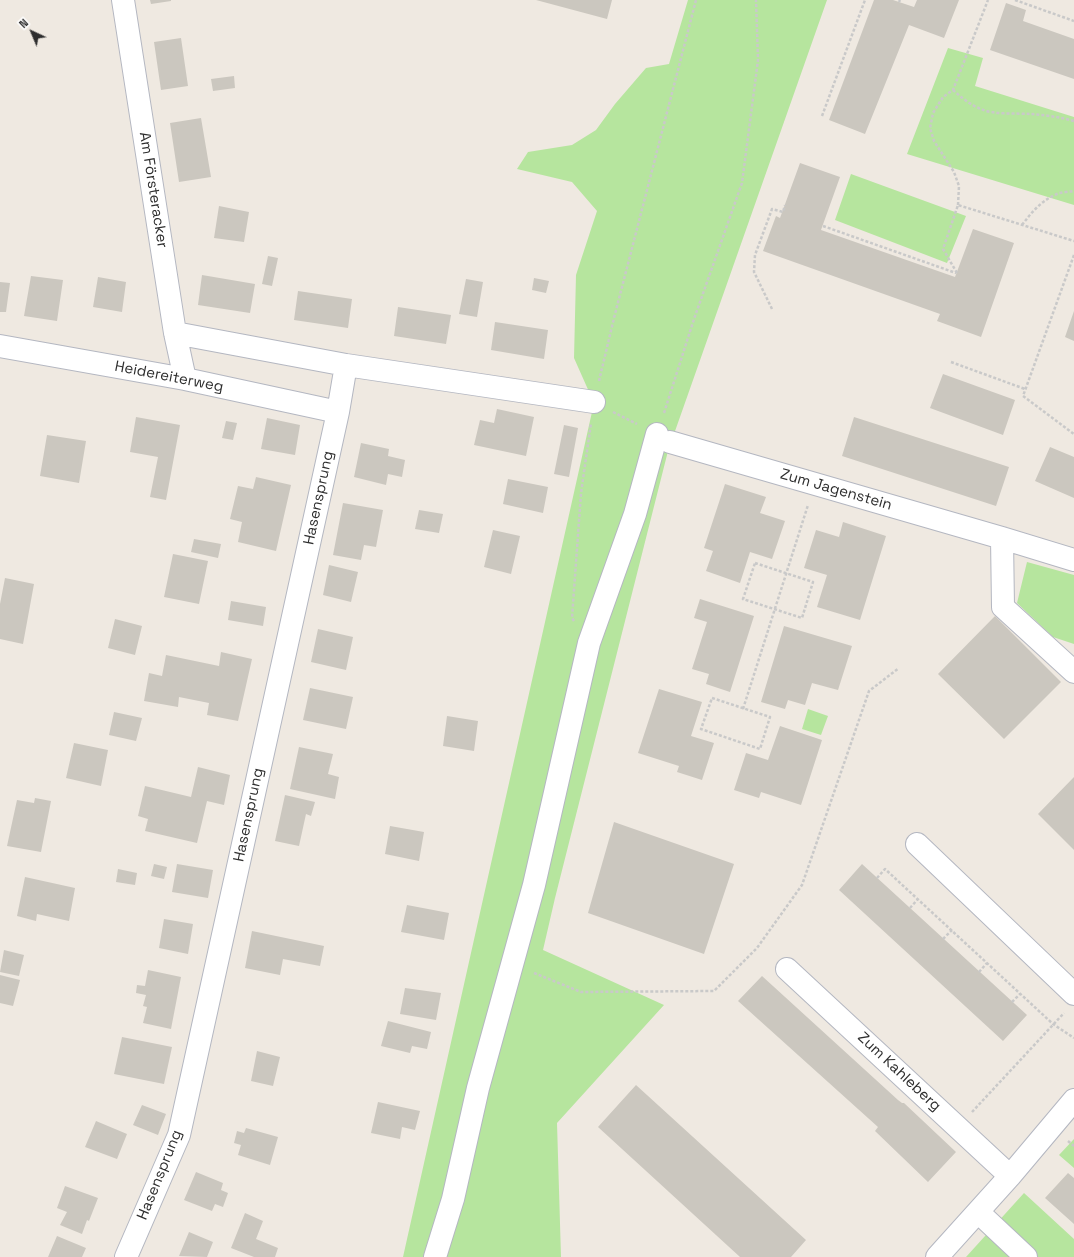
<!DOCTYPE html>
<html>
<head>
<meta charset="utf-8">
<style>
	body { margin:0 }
	#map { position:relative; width:1074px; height:1257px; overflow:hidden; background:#efe9e1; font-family:"Space Grotesk",sans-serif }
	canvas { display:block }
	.north { position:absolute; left:12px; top:12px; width:40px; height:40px; -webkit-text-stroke:3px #fff; paint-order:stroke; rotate:316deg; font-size:11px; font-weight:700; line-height:16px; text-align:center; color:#2e2e2e }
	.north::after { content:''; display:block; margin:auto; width:14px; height:18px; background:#2e2e2e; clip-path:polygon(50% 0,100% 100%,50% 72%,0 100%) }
</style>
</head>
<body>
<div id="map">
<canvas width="1074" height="1257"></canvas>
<div class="north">N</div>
</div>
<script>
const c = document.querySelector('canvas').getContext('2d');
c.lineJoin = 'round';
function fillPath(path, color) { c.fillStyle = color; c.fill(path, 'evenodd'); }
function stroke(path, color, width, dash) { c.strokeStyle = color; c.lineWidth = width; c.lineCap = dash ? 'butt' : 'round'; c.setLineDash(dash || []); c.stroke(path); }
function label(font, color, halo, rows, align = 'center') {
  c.font = font + ' "Space Grotesk",sans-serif'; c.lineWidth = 3; c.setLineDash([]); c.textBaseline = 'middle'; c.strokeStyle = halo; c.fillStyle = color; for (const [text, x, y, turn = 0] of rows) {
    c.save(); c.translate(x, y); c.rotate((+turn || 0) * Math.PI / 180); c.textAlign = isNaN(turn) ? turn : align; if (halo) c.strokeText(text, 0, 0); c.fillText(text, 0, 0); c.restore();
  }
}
fillPath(new Path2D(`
	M688,0H827L668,451L555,898L543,950L664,1005L557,1123L561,1257H403L594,403L574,358L576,275L597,211L572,182L517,169L528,152L572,145L596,130L615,104L646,68L669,64Z
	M948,48L983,58L975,86L1074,117V205L907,154Z
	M851,174L966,216L947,263L835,220Z
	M1027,562L1074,575V644L1053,637L1017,603Z
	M808,709L828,716L821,735L802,729Z
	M1074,1139V1168L1059,1155Z
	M1024,1193L1074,1239V1257H966Z`), '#b6e59e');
fillPath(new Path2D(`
	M150,0H171V1L151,4Z
	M536,0H612L607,19Z
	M874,0H893L914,7L917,0H959L944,38L909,25L865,134L829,120Z
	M1006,3L1026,10L1023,21L1074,39V79L990,50Z
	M181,38L188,86L161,90L154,42Z
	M234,76L235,88L213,91L211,79Z
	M201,118L211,177L179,182L170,123Z
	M800,163L840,177L821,230L955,277L973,229L1014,243L981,337L937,321L940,314L763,251L776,216L780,218Z
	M219,206L249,212L244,242L214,238Z
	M268,256L278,258L272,286L262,284Z
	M202,275L255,284L250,313L198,305Z
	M31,276L63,280L57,321L24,316Z
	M98,277L126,282L122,312L93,307Z
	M534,278L549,281L546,293L532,290Z
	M466,279L483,282L477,317L459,314Z
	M0,282L10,283L6,312H0Z
	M298,291L352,299L348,328L294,320Z
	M398,307L451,315L446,344L394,336Z
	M1074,311V341L1065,337Z
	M495,322L548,330L544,359L491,350Z
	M943,374L1015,400L1003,435L930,408Z
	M497,409L534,417L526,456L474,445L480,420L494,423Z
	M136,417L180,425L166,500L150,497L158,457L130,452Z
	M854,417L1009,467L996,506L842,456Z
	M267,418L300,425L295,455L261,449Z
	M226,421L237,423L233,440L222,438Z
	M564,425L578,428L569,477L554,474Z
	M47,435L86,441L79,483L40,476Z
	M361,443L389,449L388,456L405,460L402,477L388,474L386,485L354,477Z
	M1050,447L1074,457V498L1035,481Z
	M256,477L291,485L276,551L238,542L242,522L230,519L238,486L253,489Z
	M508,479L548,487L543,513L503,504Z
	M725,484L766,497L760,513L785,521L772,559L750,552L740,583L706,571L713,551L704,548Z
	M343,503L383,510L376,547L364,545L361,560L333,555Z
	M419,510L443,514L439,533L415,529Z
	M843,522L886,536L860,620L817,607L827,575L804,568L816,530L839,537Z
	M493,530L520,536L511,574L484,567Z
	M194,539L221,544L218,558L191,552Z
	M173,554L208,561L199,604L164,597Z
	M329,565L358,572L351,602L323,595Z
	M5,578L34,584L23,644L0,639V604Z
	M700,599L754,616L730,692L706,684L709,674L692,669L707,622L694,618Z
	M231,601L266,607L263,626L228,620Z
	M995,616L1061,682L1004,739L938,674Z
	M115,619L142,626L135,655L108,648Z
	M784,626L852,646L838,690L812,683L805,705L788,700L785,709L761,702Z
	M318,629L353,637L346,670L311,662Z
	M221,652L252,659L238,721L207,715L209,703L179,697L178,707L144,701L149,673L162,676L166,655L219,666Z
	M310,688L353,697L346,729L303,720Z
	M659,689L702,702L691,736L714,743L702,780L677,772L679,766L638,753Z
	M114,712L142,718L136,741L109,735Z
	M447,716L478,721L474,751L443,746Z
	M780,726L822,740L801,805L761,792L759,798L734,790L746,753L768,760Z
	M74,743L108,750L101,786L66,778Z
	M299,747L333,754L328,774L339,777L335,799L290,789Z
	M198,767L230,775L224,805L207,801L197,843L145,831L148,819L138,816L145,786L191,797Z
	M1074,777V850L1038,814Z
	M285,795L315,802L311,816L306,814L299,846L275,841Z
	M35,798L51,801L41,852L7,846L17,800L34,803Z
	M614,822L734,864L704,954L588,913Z
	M390,826L424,832L419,861L385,854Z
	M154,864L167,867L164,879L151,876Z
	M177,864L213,870L208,898L172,892Z
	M862,864L1027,1015L1003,1041L839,890Z
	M118,869L137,873L135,885L116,882Z
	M25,877L75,888L69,921L37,914L36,921L17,916Z
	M407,905L449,913L444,940L401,932Z
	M164,919L193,924L188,954L159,948Z
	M252,931L324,946L320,966L283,959L280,975L245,968Z
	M4,950L24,955L19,976L0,972Z
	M148,970L181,977L171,1029L143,1023L147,1007L143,1006L146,995L136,993L137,985L145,986Z
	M0,975L20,980L13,1006L0,1003Z
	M762,976L898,1100L902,1103H904L956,1152L928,1182L875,1131L878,1127L738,1001Z
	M405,988L441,993L436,1020L400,1014Z
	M388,1021L431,1032L427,1049L412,1046L410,1053L381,1046Z
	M122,1037L172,1047L164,1084L114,1074Z
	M257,1051L280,1057L273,1086L251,1081Z
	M636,1085L806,1240L791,1257H740L598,1127Z
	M378,1102L420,1111L415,1130L402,1127L400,1139L371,1133Z
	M142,1105L166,1114L158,1135L133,1125Z
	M96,1121L127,1134L117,1159L85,1147Z
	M246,1128L278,1137L270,1165L238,1155L241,1145L234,1143L237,1131L244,1133Z
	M196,1172L223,1183L221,1190L228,1193L223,1207L215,1204L212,1211L184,1200Z
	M1068,1173L1074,1178V1224L1045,1198Z
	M65,1186L98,1198L89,1221L87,1220L82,1234L60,1225L67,1212L57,1208Z
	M245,1213L263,1221L256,1239L278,1248L275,1257H254L231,1248Z
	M189,1232L213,1242L207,1257L179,1256Z
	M57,1236L86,1248L82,1257H48Z`), '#cbc7bf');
const minor = new Path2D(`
	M123,0L175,333L185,379
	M175,333L346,365L594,402
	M0,346L185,379L338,412
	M670,442L1002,538L1074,560
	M1002,538L1003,607L1074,672
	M917,844L1074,994
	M787,969L1010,1176
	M978,1212L1026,1257
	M126,1257L179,1135L338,412L346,365
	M435,1257L453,1199L478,1088L534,885L589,643L635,514L657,434
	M937,1257L1010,1176L1074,1100`);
stroke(minor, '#b4b7c1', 24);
stroke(new Path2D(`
	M1015,0L1074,21
	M899,2L900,0
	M953,90C961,97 970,105 981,109C994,115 1016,113 1031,114C1045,115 1060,117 1074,121
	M822,116L865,0
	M958,205L959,186L954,172L934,141L930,128L933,113L943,97L953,90L988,0
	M1022,225C1031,213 1041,201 1055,195C1060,192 1068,192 1074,191
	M823,226L956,273
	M1074,255L1023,396L1074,434
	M957,273L943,249L958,205L1074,241
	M772,309L754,272L755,255L772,209L783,212L785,205
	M951,362L1025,389
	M599,381L614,318L696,0
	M613,412L637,424
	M664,413L694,319L742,183L758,60L756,0
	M755,563L813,582L802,618L743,599Z
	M574,621L572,618L581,493L591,423
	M712,698L770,717L760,749L701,729Z
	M743,709L808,505
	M877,878L885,869L1053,1024L1074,1038
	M910,908L918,899
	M943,939L952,930
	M979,972L987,963
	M534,973L581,992L714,991L757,948L802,885L869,691L899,668
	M1012,1002L1020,994
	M972,1112L1064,1013
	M1068,1141L1074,1146`), '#c9c9c9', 2.5, [3, 2]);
stroke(minor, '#fff', 22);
label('15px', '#2e2e2e', '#fff', [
	["Am Försteracker",153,190,81],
	["Heidereiterweg",169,377,11],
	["Zum Jagenstein",836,490,16],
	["Hasensprung",319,498,-78],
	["Hasensprung",249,815,-78],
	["Zum Kahleberg",899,1072,43],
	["Hasensprung",160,1175,-68]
]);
</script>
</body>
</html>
